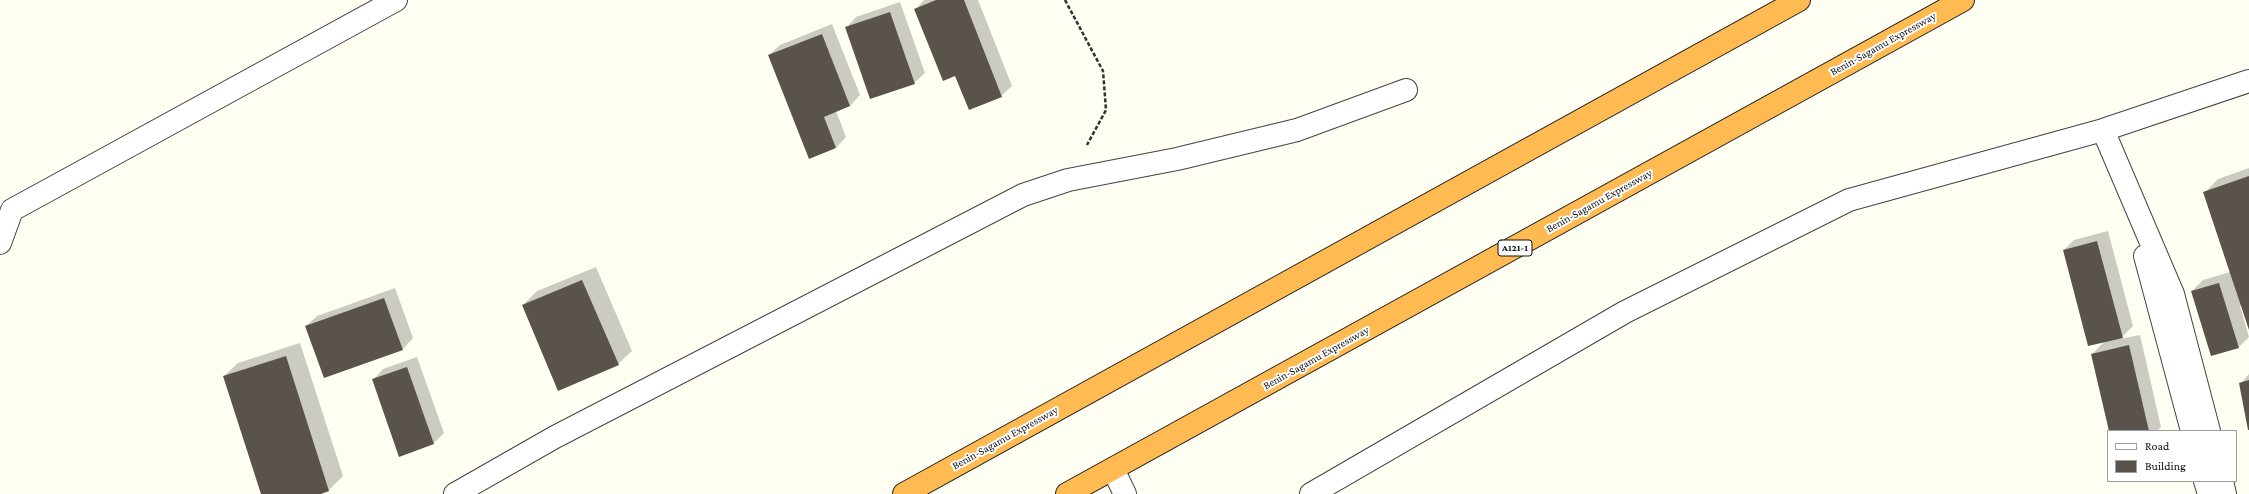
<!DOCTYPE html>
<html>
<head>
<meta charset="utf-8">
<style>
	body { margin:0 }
	#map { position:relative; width:2249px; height:494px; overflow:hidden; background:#fffef3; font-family:"Crimson Pro",serif }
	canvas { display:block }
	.legend { position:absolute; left:2107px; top:430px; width:130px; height:52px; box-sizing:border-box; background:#fff; border:1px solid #9f9f9f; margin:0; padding:5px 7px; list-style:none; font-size:12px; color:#101010 }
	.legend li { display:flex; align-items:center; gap:8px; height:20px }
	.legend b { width:20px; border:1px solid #9f9f9f }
</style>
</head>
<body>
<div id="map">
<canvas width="2249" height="494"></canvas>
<ul class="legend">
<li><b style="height:5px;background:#fff"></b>Road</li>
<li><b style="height:11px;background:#5a534b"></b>Building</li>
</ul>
</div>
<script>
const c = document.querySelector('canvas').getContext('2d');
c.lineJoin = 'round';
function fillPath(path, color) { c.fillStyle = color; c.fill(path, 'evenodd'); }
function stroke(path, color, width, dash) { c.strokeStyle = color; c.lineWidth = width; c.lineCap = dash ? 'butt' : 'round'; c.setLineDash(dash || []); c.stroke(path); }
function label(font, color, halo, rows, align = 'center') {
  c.font = font + ' "Crimson Pro",serif'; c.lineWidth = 4; c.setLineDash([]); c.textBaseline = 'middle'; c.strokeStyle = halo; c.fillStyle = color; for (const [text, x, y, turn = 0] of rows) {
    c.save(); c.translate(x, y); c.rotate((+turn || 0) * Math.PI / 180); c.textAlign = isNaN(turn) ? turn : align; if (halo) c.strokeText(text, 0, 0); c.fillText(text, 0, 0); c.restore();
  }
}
fillPath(new Path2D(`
	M924,0H978L1012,86L1001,96L956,75L916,9Z
	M900,2L925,73L914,83L846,28L856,17Z
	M832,24L860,95L850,106L836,111L846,137L836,148L769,55L780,45Z
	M2249,168V328L2242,306H2240L2249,337L2239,347L2192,291L2203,280L2230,272L2204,193L2218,179Z
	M2108,231L2133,326L2120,339L2140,335L2161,427L2157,431H2111L2092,354L2105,341L2064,250L2074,240Z
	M596,267L632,351L618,364L523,305L537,291Z
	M395,288L413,338L403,349L324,376L306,326L317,316Z
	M300,343L343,476L329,490L317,494H262L224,376L238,363Z
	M417,357L444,433L433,444L373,380L383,369Z
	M2249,374V428L2240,384Z`), '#0003');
fillPath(new Path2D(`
	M936,0H964L1002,97L969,110L955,76L943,81L914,9Z
	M890,12L915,84L870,99L845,27Z
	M822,34L850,106L824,117L836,148L809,159L768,55Z
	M2249,176V330L2203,192Z
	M2097,241L2123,338L2088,346L2063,250Z
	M582,280L619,365L558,391L522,305Z
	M2219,283L2239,348L2211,356L2191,291Z
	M384,298L403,350L324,378L305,326Z
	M2129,345L2149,431H2109L2091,354Z
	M286,356L329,491L321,494H261L223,376Z
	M407,367L434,444L399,457L372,379Z
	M2249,380V430H2248L2239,383Z`), '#5a534b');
const street = new Path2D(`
	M2103,130L2173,294L2209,431
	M0,243L12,210L396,0
	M2145,256L2192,431
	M1113,469L1125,494
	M2205,481L2209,494
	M2222,481L2225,494
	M455,494L555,437L1023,195L1068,180L1177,159L1297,130L1406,90
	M1311,494L1625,312L1849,200L2103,130L2249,81`);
const highway = new Path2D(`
	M904,494L1799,0
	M1067,494L1963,0`);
stroke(street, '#434343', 24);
stroke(highway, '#212121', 24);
stroke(new Path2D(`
	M1065,0L1103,71L1106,110L1087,145`), '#323232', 2.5, [4, 2]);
stroke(street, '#fff', 22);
stroke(highway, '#ffba51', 22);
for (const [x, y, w] of [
	[1515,248,34]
]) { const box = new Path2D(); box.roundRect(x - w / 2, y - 8, w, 16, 3); c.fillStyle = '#fff'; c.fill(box); stroke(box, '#101010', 1); }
label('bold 10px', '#101010', null, [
	["A121-1",1515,248]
]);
label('11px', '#101010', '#fff', [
	["Benin-Sagamu Expressway",1883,44,-29],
	["Benin-Sagamu Expressway",1599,201,-29],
	["Benin-Sagamu Expressway",1316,358,-29],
	["Benin-Sagamu Expressway",1005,438,-29]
]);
</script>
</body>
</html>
